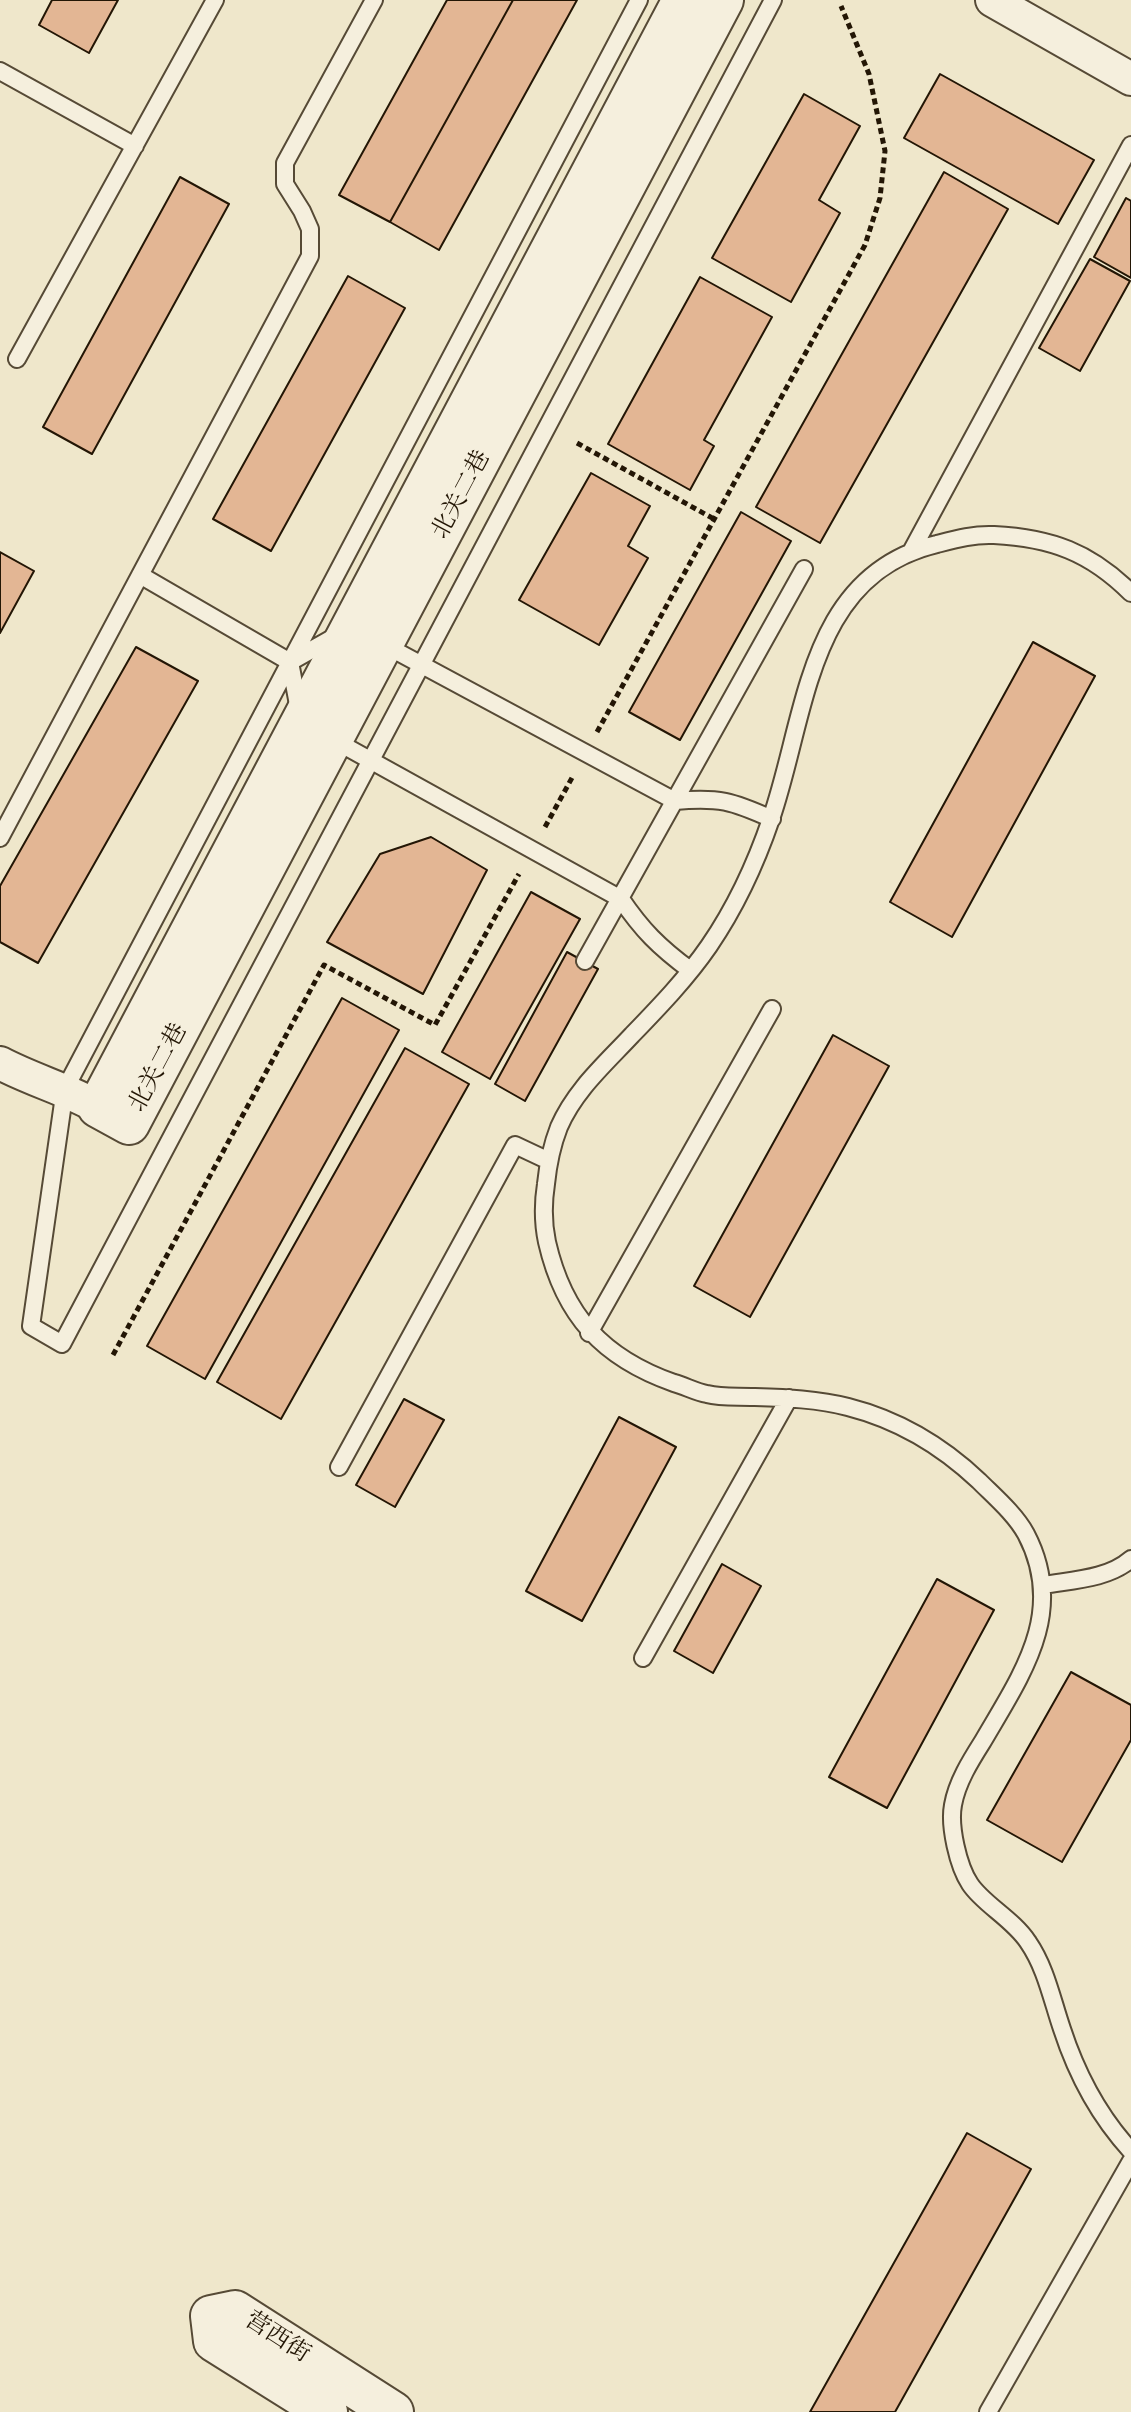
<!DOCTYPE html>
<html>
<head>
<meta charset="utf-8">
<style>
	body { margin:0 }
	canvas { display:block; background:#efe7cb }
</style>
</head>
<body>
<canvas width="1131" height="2412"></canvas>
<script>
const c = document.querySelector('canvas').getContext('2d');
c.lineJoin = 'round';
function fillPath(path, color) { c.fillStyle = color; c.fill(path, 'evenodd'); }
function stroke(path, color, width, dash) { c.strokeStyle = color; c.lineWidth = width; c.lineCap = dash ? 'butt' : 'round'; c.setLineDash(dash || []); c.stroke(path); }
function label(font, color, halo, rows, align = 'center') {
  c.font = font + ' "Libre Bodoni","Noto Serif SC",serif'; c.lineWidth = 8; c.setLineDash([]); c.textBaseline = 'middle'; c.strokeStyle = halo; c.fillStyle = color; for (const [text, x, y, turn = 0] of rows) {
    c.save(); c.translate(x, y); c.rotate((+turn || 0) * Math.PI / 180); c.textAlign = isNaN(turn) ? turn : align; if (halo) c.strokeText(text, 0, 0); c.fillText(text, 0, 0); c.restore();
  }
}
const building = new Path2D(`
	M52,0H118L89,53L39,25Z
	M447,0H513L390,222L339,195Z
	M513,0H577L439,250L390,222Z
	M940,74L1094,160L1058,224L904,138Z
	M804,94L860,126L819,200L840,213L791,302L712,258Z
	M944,172L1008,209L820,543L756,507Z
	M180,177L229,204L92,454L43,427Z
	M1126,198L1131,201V278L1094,257Z
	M1090,259L1130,281L1080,371L1039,348Z
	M348,276L405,308L271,551L213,519Z
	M700,277L772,317L704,440L714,446L690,490L608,444Z
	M591,473L650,506L628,546L648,558L599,645L519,600Z
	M741,512L791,541L680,740L629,712Z
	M0,552L34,571L0,633Z
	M1033,642L1095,676L952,937L890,902Z
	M136,647L198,681L38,963L0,942V886Z
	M431,837L487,870L423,994L327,942L380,854Z
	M531,892L580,919L490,1079L442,1052Z
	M567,952L598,969L525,1101L495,1084Z
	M342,998L399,1030L205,1379L147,1346Z
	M833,1035L889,1066L750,1317L694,1286Z
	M405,1048L469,1084L281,1419L217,1382Z
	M404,1399L444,1420L395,1507L356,1485Z
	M619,1417L676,1447L582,1621L526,1591Z
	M722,1564L761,1586L713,1673L674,1651Z
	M937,1579L994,1610L887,1808L829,1777Z
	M1071,1672L1131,1705V1740L1062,1862L987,1820Z
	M967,2133L1031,2169L895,2412H810Z`);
fillPath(building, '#e3b694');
stroke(building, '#231605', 2);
const service = new Path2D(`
	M639,0L65,1089L31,1326L62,1344L773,0
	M0,71L135,146
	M17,359L215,0
	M912,550L1131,145
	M140,575L290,662L299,710
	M1131,593C1090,552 1051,538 994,535C974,534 956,539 937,544C807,575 807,715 771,819C756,863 735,908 709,946C687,978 659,1007 632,1035C605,1064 575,1090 559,1127C552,1145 548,1164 546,1184C543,1203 543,1223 547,1242C564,1316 603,1358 674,1383C685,1386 696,1392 707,1394C722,1398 739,1396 754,1397C785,1398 818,1399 848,1407C899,1420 941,1445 979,1481C995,1497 1015,1514 1026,1534C1067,1612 1022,1674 983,1741C971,1760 957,1782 953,1805C949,1826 958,1866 970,1884C983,1904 1013,1919 1028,1942C1046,1968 1052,2000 1062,2029C1077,2075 1098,2115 1131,2151
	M381,643L675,801C719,797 732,801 772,819
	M290,662L336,636
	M332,739L621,899C642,930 659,947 690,970
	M0,838L310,256V229L302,211L285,184V163L374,0
	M585,961L804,569
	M589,1333L772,1009
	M339,1467L515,1145L549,1161
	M1044,1585C1073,1580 1108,1579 1131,1559
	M643,1658L789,1398
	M988,2412L1131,2161`);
const minor = new Path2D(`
	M992,0L1131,79
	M0,1063C32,1080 66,1089 98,1107`);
const tertiary = new Path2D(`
	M683,0L98,1107L129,1124L723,0
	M327,2412L214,2341L211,2316L235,2311L393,2412`);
stroke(service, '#564a36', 20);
stroke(minor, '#564a36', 36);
stroke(tertiary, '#564a36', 44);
stroke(new Path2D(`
	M577,443L714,519
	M597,732L865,245L880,198L885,151L869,74L841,6
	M545,827L573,776
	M113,1355L324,965L435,1025L519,874`), '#231605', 5, [6, 4]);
stroke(service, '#f5efdd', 16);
stroke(minor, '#f5efdd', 32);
stroke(tertiary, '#f5efdd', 40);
label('24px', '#231605', '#f5efdd', [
	["北关二巷",462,495,-62],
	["北关二巷",159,1068,-62],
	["营西街",277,2338,33]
]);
</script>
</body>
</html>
